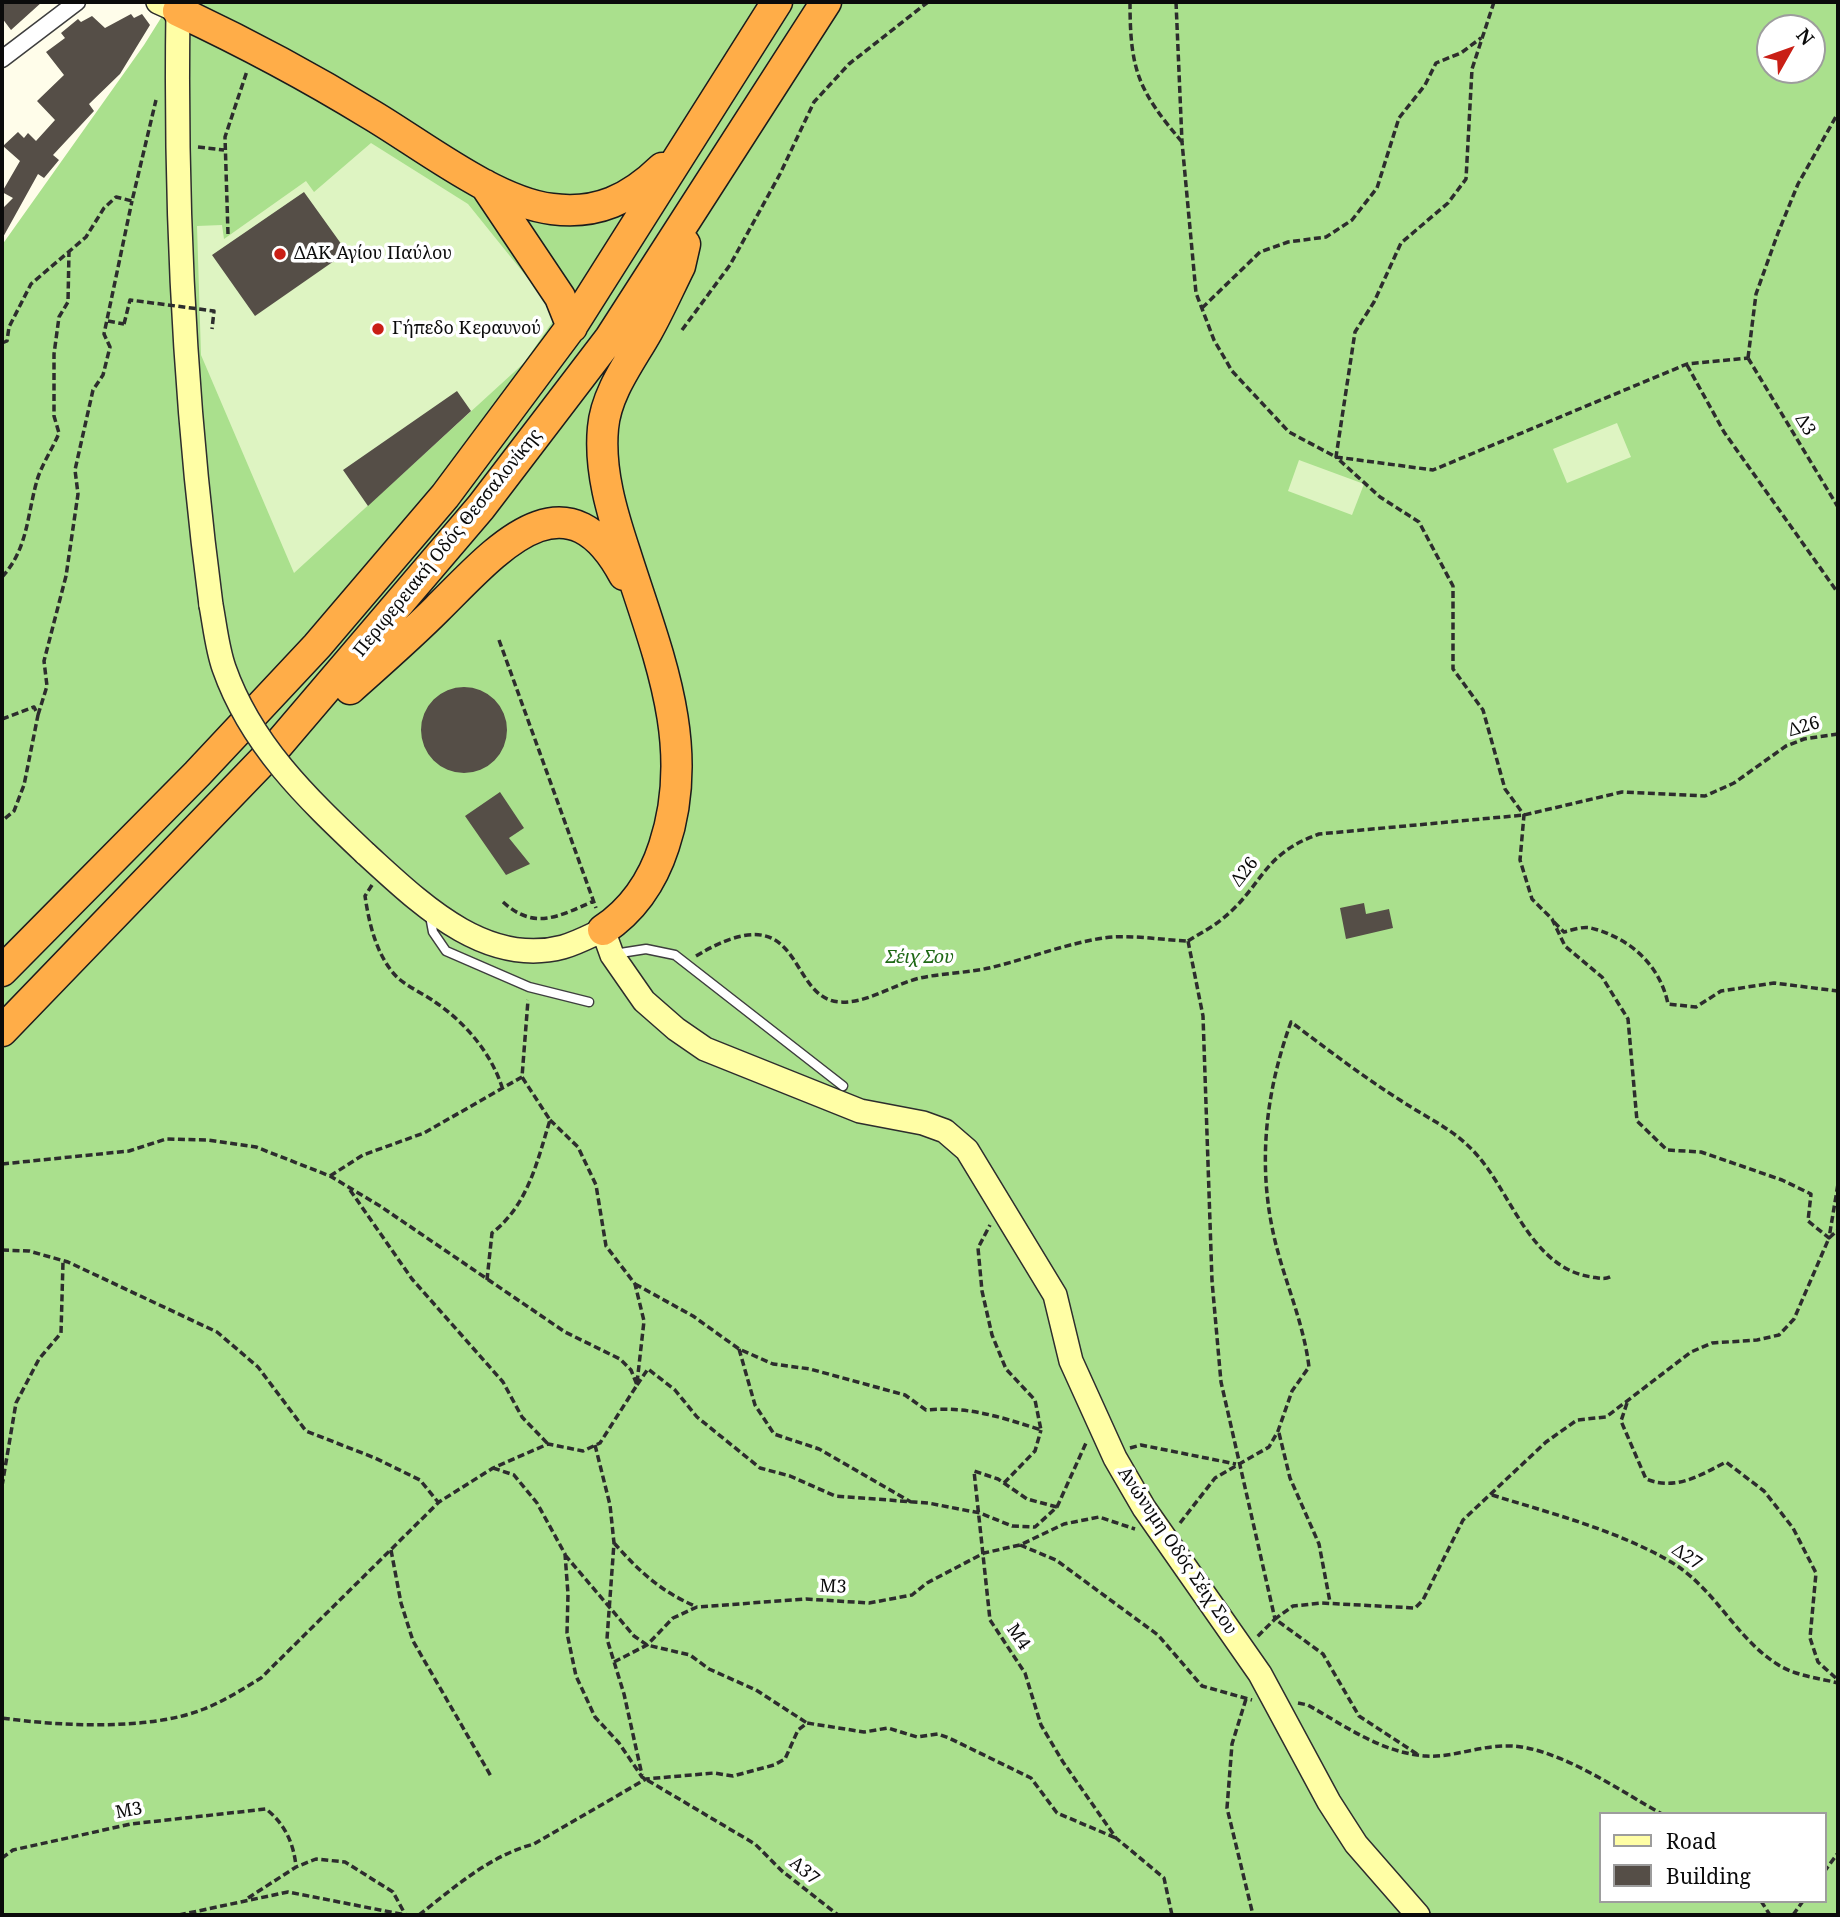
<!DOCTYPE html>
<html>
<head>
<meta charset="utf-8">
<style>
	body { margin:0 }
	#map { position:relative; width:1840px; height:1917px; overflow:hidden; background:#fffdea; font-family:"Noto Serif",serif }
	canvas { display:block }
	.frame { position:absolute; inset:0; border:4px solid #0b0b0b; pointer-events:none }
	.legend { position:absolute; left:1599px; top:1812px; width:228px; height:91px; box-sizing:border-box; background:#fff; border:2px solid #9d9d9d; margin:0; padding:9px 12px; list-style:none; font-size:21px; color:#0b0b0b }
	.legend li { display:flex; align-items:center; gap:14px; height:35px }
	.legend b { width:35px; border:2px solid #9d9d9d }
	.north { position:absolute; left:1756px; top:14px; width:70px; height:70px; box-sizing:border-box; background:#fff; border:2px solid #9d9d9d; border-radius:50%; rotate:50deg; font-size:19px; font-weight:700; line-height:28px; text-align:center; color:#0b0b0b }
	.north::after { content:''; display:block; margin:auto; width:24px; height:32px; background:#c91f16; clip-path:polygon(50% 0,100% 100%,50% 72%,0 100%) }
</style>
</head>
<body>
<div id="map">
<canvas width="1840" height="1917"></canvas>
<div class="frame"></div>
<ul class="legend">
<li><b style="height:9px;background:#fffea5"></b>Road</li>
<li><b style="height:19px;background:#554e47"></b>Building</li>
</ul>
<div class="north">N</div>
</div>
<script>
const c = document.querySelector('canvas').getContext('2d');
c.lineJoin = 'round';
function fillPath(path, color) { c.fillStyle = color; c.fill(path, 'evenodd'); }
function stroke(path, color, width, dash) { c.strokeStyle = color; c.lineWidth = width; c.lineCap = dash ? 'butt' : 'round'; c.setLineDash(dash || []); c.stroke(path); }
function label(font, color, halo, rows, align = 'center') {
  c.font = font + ' "Noto Serif",serif'; c.lineWidth = 7; c.setLineDash([]); c.textBaseline = 'middle'; c.strokeStyle = halo; c.fillStyle = color; for (const [text, x, y, turn = 0] of rows) {
    c.save(); c.translate(x, y); c.rotate((+turn || 0) * Math.PI / 180); c.textAlign = isNaN(turn) ? turn : align; if (halo) c.strokeText(text, 0, 0); c.fillText(text, 0, 0); c.restore();
  }
}
fillPath(new Path2D(`
	M171,2H1838V1915H2V245L144,45ZM1770,28H1812V70H1770ZM1600,1814H1824V1901H1600Z`), '#aae08d');
fillPath(new Path2D(`
	M371,143L468,204L547,302L553,321L524,363L294,573L201,355L197,226L222,225L224,239L306,181L314,192Z
	M1617,423L1631,457L1567,483L1553,449Z
	M1299,460L1364,484L1352,515L1288,491Z`), '#def4c2');
fillPath(new Path2D(`
	M2,2H42L11,30L2,18Z
	M131,14L134,18L142,14L150,25L120,74L89,104L94,111L53,155L59,160L44,178L38,174L2,239V209L13,198L2,192L20,161L3,146L18,132L24,138L28,133L36,141L55,120L37,101L64,75L46,52L65,38L61,33L78,19L81,22L92,16L105,28Z
	M304,192L347,252L255,316L212,255Z
	M457,391L471,411L368,506L343,470Z
	M421 730a43 43 0 1 1 86 0a43 43 0 1 1-86 0Z
	M500,792L524,828L509,838L530,864L506,875L465,816Z
	M1364,903L1366,914L1389,909L1393,928L1346,939L1340,908Z`), '#554e47');
const lane = new Path2D(`
	M430,916L433,932L446,951L529,987L589,1002
	M614,954L646,949L675,955L843,1086`);
const street = new Path2D(`
	M2,59L77,2`);
const secondary = new Path2D(`
	M158,2L178,11C175,209 185,409 211,605
	M365,853C418,901 484,968 563,947C577,943 590,936 603,930L612,955L644,1001L676,1029L705,1049L860,1111L923,1123L945,1131L967,1150L1055,1295L1071,1361L1115,1458L1144,1508L1260,1674L1329,1802L1356,1844L1418,1915`);
const highway = new Path2D(`
	M178,11C244,42 308,76 370,114C421,144 494,202 552,209C597,215 630,199 662,168
	M485,185L560,297L572,327
	M350,689C379,663 409,637 437,609C493,554 565,465 624,575
	M603,930C633,910 653,880 664,846C698,744 656,650 625,552C612,513 599,470 603,428C606,393 630,362 647,332C659,311 669,288 680,266L685,244
	M2,971L197,774L317,646L445,496L574,323L777,2
	M2,1031L278,745L481,507L610,338L826,2`);
stroke(lane, '#3e3e3e', 11);
stroke(street, '#3e3e3e', 19);
stroke(secondary, '#2d2d2d', 26);
stroke(highway, '#1c1c1c', 33);
stroke(new Path2D(`
	M1130,2C1130,70 1138,90 1182,142
	M1176,2L1182,142L1196,293L1214,340L1232,371L1289,432L1336,457L1433,470L1687,364L1748,358
	M1494,2L1472,69L1466,179L1448,203L1401,243L1374,302L1355,332L1336,457L1380,497L1419,522L1453,586V669L1483,710L1505,789L1524,815L1520,860L1532,899L1552,919L1565,946L1602,977L1628,1019L1637,1121L1667,1150L1701,1152L1782,1180L1811,1194L1808,1221L1829,1238L1838,1184
	M198,147L224,150
	M228,234L225,137L247,71
	M1202,308L1260,252L1288,242L1326,237L1352,220L1377,188L1399,118L1425,85L1436,63L1461,53L1481,38
	M108,321L124,324
	M682,330L730,265L780,174L814,102L849,64L928,2
	M2,343L7,341L9,327L31,284L86,237L104,208L116,197L132,201L156,100
	M1748,358L1756,294L1778,233L1798,184L1838,113
	M1748,358L1838,507
	M1687,365L1724,432L1838,593
	M2,577C27,550 27,518 36,484C40,467 52,450 59,433L54,416V354L59,317L68,302L69,251
	M499,640L596,908
	M38,715L47,686L44,661L66,576L78,494L75,470L93,390L103,375L110,347L104,334L132,201
	M2,719L34,707L38,715L24,785L14,811L2,821
	M372,885L365,896C369,923 376,954 395,975C405,986 423,993 435,1002C466,1023 492,1054 503,1090
	M503,902C535,931 559,916 594,901
	M1554,922L1564,932C1572,930 1583,926 1591,928C1630,938 1660,965 1668,1004L1696,1007L1721,991L1774,983L1838,991
	M1188,941L1203,1016L1212,1281L1221,1382L1275,1619L1257,1637
	M1188,941C1199,934 1211,928 1221,920C1264,886 1260,855 1319,834L1524,815L1622,792L1705,796L1734,783L1786,746L1804,739L1838,734
	M696,956C806,890 785,997 839,1002C867,1004 894,984 920,978C943,973 967,973 989,968C1027,959 1065,944 1103,938C1129,934 1161,940 1188,941
	M550,1120L578,1147L596,1185L606,1246L635,1284L644,1321L637,1383
	M2,1164L129,1151L166,1139L207,1140L256,1147L330,1176L380,1206L565,1332L620,1359L631,1370L637,1385L600,1443L583,1451L548,1444L493,1468L439,1502L261,1678C243,1689 224,1701 204,1709C149,1731 60,1726 2,1718
	M330,1176L363,1155L424,1133L522,1077L528,1000
	M350,1190L412,1279L503,1382L522,1417L548,1444
	M2,1250L29,1251L68,1262L217,1332L258,1367L306,1431L375,1458L420,1480L438,1502
	M487,1280L492,1233C528,1205 537,1162 550,1120L522,1077
	M635,1284L693,1316L739,1349L773,1364L810,1369L905,1395L926,1410C968,1406 1001,1417 1041,1430L1035,1400L1006,1369L992,1335L982,1291L978,1248L990,1225
	M739,1349L755,1405L774,1434L819,1449L911,1502
	M637,1385L648,1369L675,1390L697,1417L760,1468L790,1476L835,1496L928,1503L980,1513L1012,1526L1035,1527L1057,1507L1086,1443
	M1627,1403L1621,1421L1646,1479C1675,1491 1699,1476 1726,1462L1764,1491L1793,1528L1816,1573L1810,1638L1818,1662L1838,1680
	M1279,1433L1290,1478L1319,1544L1330,1602
	M595,1445L610,1505L614,1543L607,1639L624,1694L642,1775
	M1130,1448L1141,1445L1236,1464
	M493,1468L514,1475L537,1503L565,1554L568,1594L567,1633L576,1676L595,1717L619,1743L642,1777L755,1844L782,1871L838,1915
	M1004,1483L1035,1451L1041,1430
	M2,1486L16,1403L39,1359L61,1333L63,1262
	M1492,1495C1550,1513 1612,1529 1666,1559C1715,1586 1733,1636 1777,1664C1795,1676 1819,1678 1838,1683
	M2,1502V1544
	M1057,1507L1027,1499L998,1479L974,1471L990,1620L1025,1673L1041,1725L1063,1762L1116,1838L1164,1878L1172,1915
	M1180,1523L1215,1478L1269,1447L1278,1431L1292,1391L1309,1367C1303,1318 1281,1274 1272,1227C1258,1157 1267,1088 1291,1022C1327,1049 1362,1076 1400,1100C1436,1124 1461,1131 1488,1169C1515,1207 1538,1270 1592,1277C1599,1278 1605,1280 1612,1276
	M614,1543C641,1573 660,1591 697,1607
	M1020,1545L1056,1560L1158,1635L1202,1686L1252,1700
	M391,1550L401,1603L413,1641L492,1778
	M565,1555L634,1636L647,1645L690,1655L709,1669L756,1690L807,1723
	M2,1632V1643
	M614,1662L647,1645L673,1618L697,1607L806,1599L869,1603L912,1595L927,1583L984,1553L1020,1545L1064,1524L1099,1517L1135,1529
	M1246,1699L1232,1744L1227,1808L1253,1915
	M1298,1703L1308,1705C1345,1726 1382,1753 1426,1756C1459,1758 1489,1740 1527,1748C1572,1757 1622,1792 1662,1814
	M1417,1754L1359,1716L1323,1654L1275,1619L1293,1606L1322,1603L1415,1608L1423,1600L1463,1520L1546,1442L1577,1420L1606,1417L1691,1352L1712,1343L1757,1340L1779,1335L1794,1319L1829,1238L1838,1230
	M2,1858L13,1850L131,1824L266,1809C284,1823 294,1843 296,1867
	M1824,1872L1838,1853
	M248,1898L296,1867L316,1859L345,1862L393,1892L405,1914
	M1761,1901L1770,1915
	M179,1915L288,1892L406,1915
	M419,1915C455,1887 489,1856 534,1844L646,1779L714,1773L733,1776L774,1765L785,1759L798,1730L807,1723L864,1732L888,1728L917,1737L938,1734L949,1738L1031,1778L1057,1813L1116,1838
	M1793,1915L1803,1901`), '#2d2d2d', 3.5, [7, 3.5]);
stroke(lane, '#fff', 8);
stroke(street, '#fff', 16);
stroke(secondary, '#fffea5', 23);
stroke(highway, '#ffad48', 30);
const secondaryBridge = new Path2D(`
	M211,605C215,626 217,648 224,668C251,745 307,798 365,853`);
stroke(secondaryBridge, '#2d2d2d', 26, []);
stroke(new Path2D(`
	M124,324L130,300L214,311L212,329`), '#2d2d2d', 3.5, [7, 3.5]);
stroke(secondaryBridge, '#fffea5', 23);
for (const [x, y, r, color] of [
	[280,254,7,"#c91f16"],
	[378,329,7,"#c91f16"]
]) { const dot = new Path2D(); dot.arc(x, y, r, 0, 2 * Math.PI); c.fillStyle = color; c.fill(dot); stroke(dot, '#fff', 2.5); }
label('18px', '#0b0b0b', '#fff', [
	["ΔΑΚ Αγίου Παύλου",294,254],
	["Γήπεδο Κεραυνού",392,329]
], 'left');
label('18px', '#0b0b0b', '#fff', [
	["Δ3",1805,425,59],
	["Περιφερειακή Οδός Θεσσαλονίκης",448,543,-51],
	["Δ26",1804,727,-16],
	["Δ26",1245,872,-52],
	["Ανώνυμη Οδός Σέιχ Σου",1177,1551,56],
	["Δ27",1687,1557,34],
	["M3",833,1587,3],
	["M4",1018,1637,56],
	["M3",129,1811,-11],
	["Α37",804,1871,40]
]);
label('italic 18px', '#1f6916', '#fff', [
	["Σέιχ Σου",920,958]
]);
</script>
</body>
</html>
